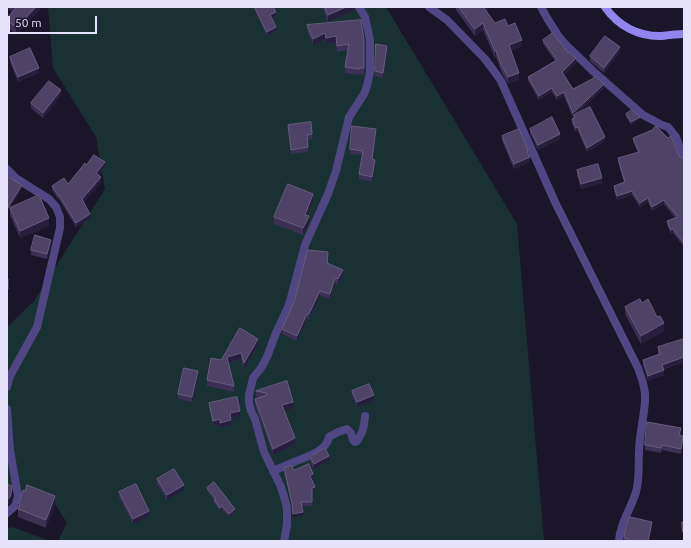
<!DOCTYPE html>
<html>
<head>
<meta charset="utf-8">
<style>
	body { margin:0 }
	#map { position:relative; width:691px; height:548px; overflow:hidden; background:#1b152a; font-family:Ubuntu,sans-serif }
	canvas { display:block }
	.frame { position:absolute; inset:0; border:8px solid #e7e2fb; pointer-events:none }
	.scale { position:absolute; left:8px; top:16px; width:89px; height:18px; box-sizing:border-box; border:2px solid #e7e2fb; border-top:0; padding-left:5px; font-size:12px; line-height:14px; white-space:nowrap; color:#e7e2fb; -webkit-text-stroke:3px #1b152a; paint-order:stroke }
</style>
</head>
<body>
<div id="map">
<canvas width="691" height="548"></canvas>
<div class="frame"></div>
<div class="scale">50 m</div>
</div>
<script>
const c = document.querySelector('canvas').getContext('2d');
c.lineJoin = 'round';
function fillPath(path, color) { c.fillStyle = color; c.fill(path, 'evenodd'); }
function stroke(path, color, width, dash) { c.strokeStyle = color; c.lineWidth = width; c.lineCap = dash ? 'butt' : 'round'; c.setLineDash(dash || []); c.stroke(path); }
fillPath(new Path2D(`
	M48,7H386L517,224L544,541H58L67,523L55,504L27,498L10,485L7,487V327L34,301L105,189L96,137L53,68Z
	M13,527L50,541H7V529Z`), '#193133');
stroke(new Path2D(`
	M429,7L447,20L485,59L494,71L501,81L555,202L638,368C642,379 646,390 645,401C644,418 639,435 639,453C638,467 640,477 636,492C631,509 620,523 619,541
	M541,7L547,18L559,37L566,45L593,71L643,115L662,125L668,127L676,137L684,158
	M7,169L17,179L49,199L56,207L60,217V228L37,327L10,376L7,387
	M7,409L10,450L18,496L15,506L7,513
	M273,471C280,468 287,465 294,462C306,457 326,452 329,437L338,432L347,429L351,433L353,440L355,442L357,441C363,433 364,427 365,416
	M284,541L287,525V508L285,500L281,487L264,452L255,419L251,411L249,403V395L253,378L261,368L267,357L276,333L289,305L305,245L328,194L336,171L349,117L364,94L367,86L370,72V40L365,17L359,7`), '#4f4683', 8);
stroke(new Path2D(`
	M605,7C618,26 639,37 662,36C669,35 676,34 684,34`), '#9385ef', 8);
fillPath(new Path2D(`
	M7,7H41V8L16,35L7,26V18L12,12Z
	M253,7H273L276,16L272,18L276,31L267,36Z
	M322,7H355V10L328,22Z
	M456,7H488V12H487L495,23L508,26L522,46L511,51L519,80L508,84L501,71L496,57L495,58L483,30L475,36L456,10Z
	M361,20L364,71V75L359,74V75L345,73V67L348,50L337,52L336,42L326,44L325,39L313,45L307,31V25Z
	M543,40L568,53L576,62L564,75L573,89L604,88L578,113L605,141L587,152L578,132H576L572,124V119L574,118V117L573,118L564,96L557,100L552,92L539,100L528,81V77L555,61L543,44Z
	M376,44L387,51L383,78L375,76Z
	M620,52L604,73L590,61V56Z
	M10,57L39,73L18,82L10,62Z
	M61,95L43,118L31,108V103Z
	M626,114L640,119L631,125L626,117Z
	M288,125L312,134V139L308,140V152L291,154Z
	M530,129L560,139L538,150L530,133Z
	M376,134L373,159L375,165L372,182L359,179V174L362,155L350,154V149Z
	M502,136L528,152L530,162L514,169L502,141Z
	M633,138L679,156L683,159H684V247L673,233L671,234L667,225V221L675,218L664,204L652,211L648,202L640,207L632,195L617,200L614,190V186L624,183L618,162V158L638,152L633,142Z
	M86,165L105,167L99,175L101,182L83,202L90,219L76,227L59,199H58L52,190V186L68,184Z
	M577,170L602,183L581,189L577,175Z
	M313,201L307,216L309,224L303,235L274,224V217Z
	M10,208L49,226L20,238L10,215Z
	M51,244L47,259L31,255V250Z
	M328,256V263L343,275L338,284L335,283L330,299L320,296L309,319L307,318L297,341L282,334V329Z
	M625,307L664,331L641,344L625,314Z
	M684,340V362L664,369V375L648,381L643,365V360L658,354V347Z
	M258,345L244,369L241,359L229,363L234,386V392L207,386V380L221,360Z
	M198,376L192,402L178,399V394Z
	M287,381L293,408L284,411L295,444L273,455L255,405V399L259,398L256,397V391Z
	M352,391L374,400L357,407L352,396Z
	M209,403L240,416L231,418V425L220,427V424L213,426L209,408Z
	M681,433L680,435L683,441L681,454L662,450L661,453L645,450V445Z
	M310,457L329,461L314,469L310,462Z
	M284,468L294,470L313,478L311,479L315,490L312,492V506H302L303,516L293,518L292,507L284,472Z
	M157,479L184,490L167,500L157,484Z
	M207,488L235,512L229,517L222,509L220,511L214,503V500L207,491Z
	M119,492L149,516L133,524L119,497Z
	M18,503L55,504L46,528L18,517Z
	M682,522H684V536H683Z
	M652,527L649,541H624V538Z`), '#3c3055');
fillPath(new Path2D(`
	M36,7H41V8L16,35V28Z
	M346,7H355V10L328,22V15Z
	M485,7H488V12L484,15V8Z
	M276,12V16L270,19V15Z
	M483,23V30L475,36V29Z
	M276,27V31L267,36V32Z
	M325,33V39L313,45V39Z
	M336,36V42L326,44V38Z
	M522,40V46L509,52V45Z
	M387,46V51L383,78V73Z
	M620,47V52L604,73V68Z
	M495,51H496V57L495,58Z
	M576,58V62L562,77V72Z
	M39,68V73L18,82V77Z
	M519,73V80L508,84V77Z
	M604,84V88L575,116L574,115V117L573,118V113Z
	M552,88V92L539,100V96Z
	M61,90V95L43,118V113Z
	M564,92V96L557,100V96Z
	M640,117V119L631,125V122Z
	M578,127V132H576V128Z
	M376,129V134L372,164V159Z
	M560,134V139L538,150V145Z
	M605,137V141L587,152V148Z
	M530,157V162L514,169V164Z
	M375,160V165L372,182V177Z
	M105,162V167L96,178V173Z
	M101,177V182L82,204V199Z
	M602,178V183L581,189V184Z
	M22,185V189L7,213V209Z
	M632,191V195L617,200V196Z
	M313,194V201L305,222V215Z
	M648,198V202L640,207V203Z
	M664,200V204L652,211V207Z
	M90,214V219L76,227V223Z
	M309,216V224L303,235V228Z
	M49,218V226L20,238V231Z
	M673,229V233L671,234V230Z
	M51,240V244L47,259V254Z
	M343,270V275L338,284V279Z
	M335,278V283L330,299V294Z
	M320,291V296L309,319V314Z
	M307,314V318L297,341V336Z
	M664,323V331L641,344V336Z
	M258,339V345L244,369V363Z
	M241,353V359L227,363V357Z
	M684,357V362L662,369V365Z
	M664,370V375L648,381V376Z
	M198,371V376L192,402V397Z
	M374,395V400L357,407V402Z
	M293,402V408L282,412V405Z
	M240,411V416L230,418V413Z
	M220,419V424L213,426V421Z
	M231,420V425L220,427V423Z
	M683,436V441L681,454V449Z
	M295,438V444L273,455V449Z
	M329,456V461L314,469V464Z
	M313,474V478L310,479V476Z
	M184,485V490L167,500V495Z
	M315,487V490L312,492V488Z
	M12,490V496L10,503L7,506V500Z
	M55,496V504L46,528V520Z
	M222,506V509L220,511V508Z
	M235,509V512L229,517V514Z
	M149,511V516L133,524V519Z
	M303,512V516L293,518V514Z
	M652,522V527L649,541H648Z`), '#271d3c');
const building = new Path2D(`
	M14,7H36L16,28L7,19V18L16,8Z
	M255,7H273L276,12L270,15L276,27L267,32Z
	M325,7H346L328,15Z
	M459,7H485L484,8L495,23L505,19L508,26L515,23L522,40L509,45L519,73L508,77L501,64L496,51H495L483,23L475,29Z
	M361,20L364,41V68H359V69L345,67L349,44L337,46L336,36L326,38L325,33L313,39L307,25Z
	M553,33L568,53L569,52L576,58L562,72L573,89L592,79L595,76L604,84L573,113L564,92L557,96L552,88L539,96L528,77L557,60L543,40Z
	M605,36L620,47L604,68L590,56Z
	M376,44L387,46L383,73L375,71Z
	M30,48L39,68L18,77L10,57Z
	M49,81L61,90L43,113L31,103Z
	M590,107L605,137L587,148L578,127L576,128L572,119L575,117L574,115Z
	M632,110L640,117L631,122L626,114Z
	M552,117L560,134L538,145L530,129Z
	M311,122L312,134L307,135L308,147L291,150L288,125Z
	M352,126L376,129L372,159L375,160L372,177L359,174L363,151L350,149Z
	M656,126L668,138L671,136L679,156L683,159H684V243L673,229L671,230L667,221L678,217L664,200L652,207L648,198L640,203L632,191L617,196L614,186L625,182L618,158L639,152L633,138L652,130Z
	M519,129L528,150L527,151L530,157L514,164L502,136Z
	M94,155L105,162L96,173L101,177L82,199L90,214L76,223L59,195H58L52,186L64,178L68,184L85,163L86,165Z
	M598,164L602,178L581,184L577,170Z
	M7,176L22,185L7,209Z
	M288,184L313,194L305,215L309,216L303,228L274,217Z
	M39,195L49,218L20,231L10,208Z
	M35,235L51,240L47,254L31,250Z
	M308,250L328,252L327,263L343,270L338,279L335,278L330,294L320,291L309,314H307L297,336L282,329L294,302Z
	M7,279H8V289H7Z
	M640,299L642,303L648,299L657,317L660,316L664,323L641,336L625,307Z
	M240,328L258,339L244,363L241,353L227,357L234,386L207,380L211,358L221,360Z
	M684,339V357L662,365L664,370L648,376L643,360L660,354L658,347Z
	M184,368L198,371L192,397L178,394Z
	M287,381L293,402L282,405L295,438L273,449L255,399L267,395L266,393L256,391Z
	M369,384L374,395L357,402L352,391Z
	M237,397L240,411L230,413L231,420L220,423V419L213,421L209,403Z
	M647,422L681,428L679,435L683,436L681,449L662,445L661,448L645,445Z
	M325,448L329,456L314,464L310,457Z
	M309,464L313,474L310,476L315,487L312,488V502H301L303,512L293,514L292,503L284,468L291,465L294,470Z
	M174,469L184,485L167,495L157,479Z
	M214,482L235,509L229,514L222,506L220,508L214,500L216,499L207,488Z
	M7,484L12,486V490L10,497L7,500Z
	M136,484L149,511L133,519L119,492Z
	M27,485L55,496L46,520L18,509L20,504L18,503L20,500L23,490L25,491Z
	M630,517L652,522L648,541H628V539L624,538L625,531Z
	M682,522H684V532H683Z`);
fillPath(building, '#4e4366');
stroke(building, '#665c7e', 1);
</script>
</body>
</html>
